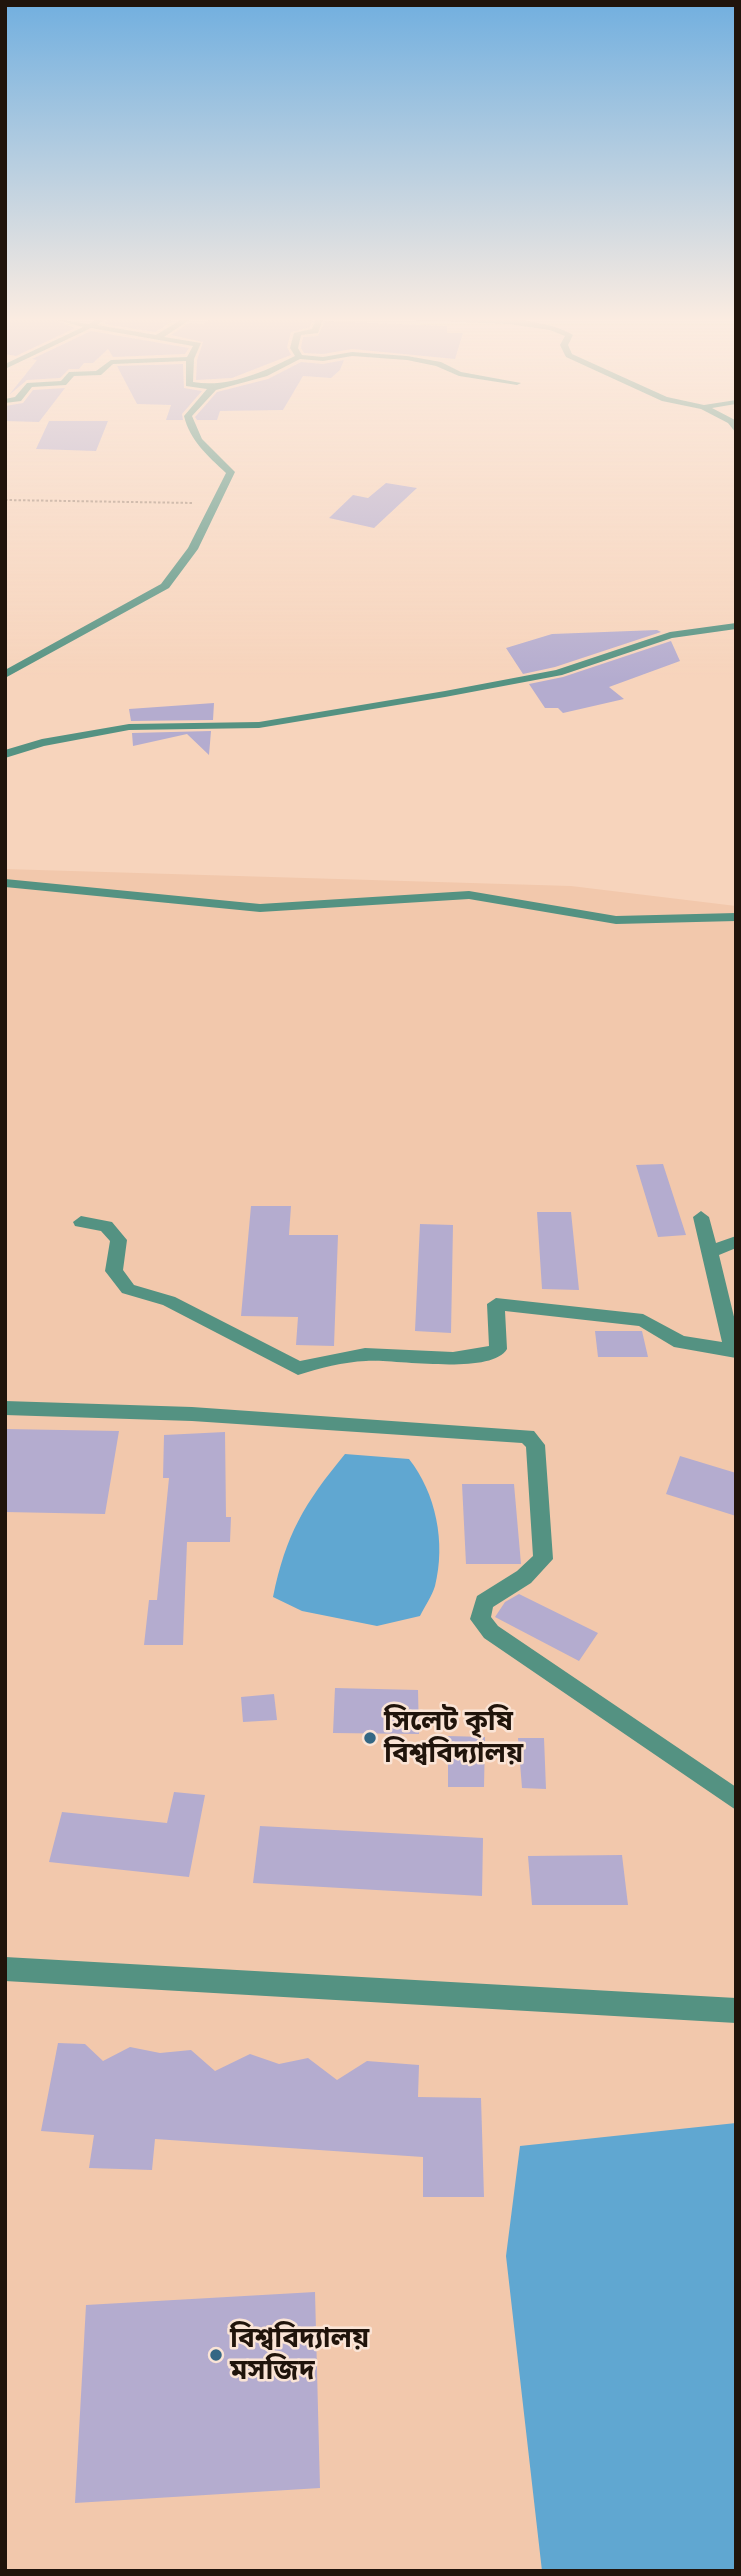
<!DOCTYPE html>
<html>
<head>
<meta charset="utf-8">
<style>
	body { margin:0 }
	#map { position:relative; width:741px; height:2576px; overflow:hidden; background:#f7d4bc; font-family:"PT Sans",sans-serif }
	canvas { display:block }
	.frame { position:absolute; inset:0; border:7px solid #20140b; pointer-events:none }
</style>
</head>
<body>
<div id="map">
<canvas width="741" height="2576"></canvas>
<div class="frame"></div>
</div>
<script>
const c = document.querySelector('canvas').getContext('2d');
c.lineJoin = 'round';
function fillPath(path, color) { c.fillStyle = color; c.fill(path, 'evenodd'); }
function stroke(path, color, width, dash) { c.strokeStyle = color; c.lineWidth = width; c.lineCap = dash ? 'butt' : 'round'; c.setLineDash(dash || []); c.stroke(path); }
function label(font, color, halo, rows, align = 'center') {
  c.font = font + ' "PT Sans","Noto Sans Bengali",sans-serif'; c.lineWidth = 5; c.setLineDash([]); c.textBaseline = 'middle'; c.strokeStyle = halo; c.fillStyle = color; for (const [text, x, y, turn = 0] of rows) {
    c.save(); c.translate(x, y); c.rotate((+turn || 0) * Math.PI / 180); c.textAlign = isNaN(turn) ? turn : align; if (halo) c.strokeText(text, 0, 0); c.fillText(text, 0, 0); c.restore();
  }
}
fillPath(new Path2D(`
	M5,869L571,886L736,906V2571H5Z`), '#f2c8ac');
fillPath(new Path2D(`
	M345,1454L409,1459C436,1493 446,1543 435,1586C432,1596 425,1606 420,1616L377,1626L302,1611L273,1597C286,1534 304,1504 345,1454Z
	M736,2123V2571H542L506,2256L520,2146Z`), '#60a7d1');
fillPath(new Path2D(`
	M5,319H52L75,328L16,356L5,354Z
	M109,319H157L173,321L155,332L104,324Z
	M210,319H301L313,321L310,327L291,332L287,347L291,355L232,378L196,380L197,360L203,342L171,335L189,323L203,324Z
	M325,321L447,326V333H463L455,359L352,349L323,354L304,353L301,348L303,337L318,336Z
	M91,331L189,348L185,354L113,357L108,349L93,363H84L79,369H69L60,378L27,380L9,395L37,360L32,359Z
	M344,360L340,370L331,378L303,376L283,410L220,411L217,420H197L195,417L217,392L268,379L301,362L323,364Z
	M183,364L184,388L202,391L182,414L183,420H166L171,405L137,404L117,366Z
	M65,388L39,422L5,421V406L23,403L33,390Z
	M49,421H108L96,451L36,449Z
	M386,483L417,488L374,528L329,518L353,495L368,498Z
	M657,630L661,632L555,667L523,674L506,648L552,634Z
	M671,641L680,661L609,687L624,699L563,713L558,708H545L529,684L563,677Z
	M214,703L213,720L131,721L129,709Z
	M211,731L209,755L187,734L133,746L132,733Z
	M663,1164L686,1235L658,1237L636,1165Z
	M251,1206H291L289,1235H338L334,1346L296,1345L298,1317L241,1316Z
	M537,1212H571L579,1290L542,1289Z
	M420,1224L453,1225L451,1333L415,1331Z
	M595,1331H642L648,1357H598Z
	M5,1429L119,1431L105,1514L5,1512Z
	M225,1432L226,1517H231L230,1542H187L183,1645H144L149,1600H157L169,1478H163L164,1435Z
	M680,1456L736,1473V1516L666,1494Z
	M462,1484H514L521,1564H466Z
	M519,1594L598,1633L579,1661L495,1617L505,1602Z
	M335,1688L418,1690L419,1734L333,1733Z
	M274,1694L277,1720L243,1722L241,1697Z
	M448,1736L485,1737L484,1787H448Z
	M518,1738H544L546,1789L522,1788Z
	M174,1792L205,1795L189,1877L49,1862L62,1812L167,1823Z
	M260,1826L483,1838L482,1896L253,1883Z
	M622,1855L628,1905H532L528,1856Z
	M58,2043L85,2044L103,2061L130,2047L160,2053L191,2050L215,2071L250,2054L279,2064L308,2058L337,2080L367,2061L419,2065L418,2097L481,2098L484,2197H423V2157L155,2139L152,2170L89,2168L94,2135L41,2131Z
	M315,2292L320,2488L75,2503L86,2305Z`), '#b4accf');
stroke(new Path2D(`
	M5,500L193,503`), '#a98e7c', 2, [2.5, 2]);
fillPath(new Path2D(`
	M5,1401L192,1407L534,1431L545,1445L553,1559L531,1583L493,1607L491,1617L498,1626L736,1787V1810L484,1638L470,1619L477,1596L517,1571L533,1556L526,1447L522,1443L192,1421L5,1415Z
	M5,1957L736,1998V2023L5,1981Z`), '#549282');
fillPath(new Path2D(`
	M54,319L89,324L97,319H106L97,325L156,335L182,319H191L164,337L201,343L194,359L193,382C229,388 263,372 295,356L290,348L294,333L312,329L316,319H323L318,333L301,335L298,348L302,355L323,357L352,352L407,356L441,362L461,372L521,383L517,385L459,376L436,366L407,360L352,356L323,361L300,359L267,376L216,390L192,416L202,439L235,472L198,549L169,588L5,678V670L161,584L188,548L226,473C208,456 190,441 184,416L207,389L186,386V361L113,364L101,375L74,376L66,385L32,387L21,401L5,403V399L15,397L27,383L61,381L69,372L96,371L111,360L187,357L193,346L91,328L5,369V364L83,327Z
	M387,319C434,319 534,310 573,335L568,345L572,354L667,397L704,405L736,400V404L712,408L735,420L736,433L728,423L701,409L662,401L566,357L560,345L565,336L550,330L508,324Z
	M736,623V629L672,638L562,675L445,697L259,728L129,730L44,746L5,758V750L42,739L129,724L259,722L445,691L556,670L670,632Z
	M5,879L260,904L469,891L616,916L736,913V921L616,924L469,899L260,912L5,887Z
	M701,1211L709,1217L716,1243L736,1236V1248L719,1255L736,1325V1358L674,1347L639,1326L505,1311L507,1349C491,1376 395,1359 366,1361C343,1362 320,1368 298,1375L163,1305L122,1293L105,1271L110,1241L101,1231L75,1226L73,1222L81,1216L112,1222L127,1240L123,1270L134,1285L175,1297L300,1361L365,1348L453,1352L489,1346L487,1304L496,1298L643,1314L684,1336L722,1342L693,1217Z`), '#549282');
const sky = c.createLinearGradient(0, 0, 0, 680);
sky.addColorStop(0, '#71afdf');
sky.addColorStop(0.47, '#fbece1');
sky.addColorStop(1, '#fbece100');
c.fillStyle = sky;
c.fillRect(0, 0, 741, 680);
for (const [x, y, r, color] of [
	[370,1738,7,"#346784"],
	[216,2355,7,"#346784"]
]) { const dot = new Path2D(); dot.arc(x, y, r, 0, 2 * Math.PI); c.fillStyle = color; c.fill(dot); stroke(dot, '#fae4d6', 2.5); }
label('bold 28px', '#20140b', '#fae4d6', [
	["সিলেট কৃষি",384,1722],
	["বিশ্ববিদ্যালয়",384,1754],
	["বিশ্ববিদ্যালয়",230,2339],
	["মসজিদ",230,2371]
], 'left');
</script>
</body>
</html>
